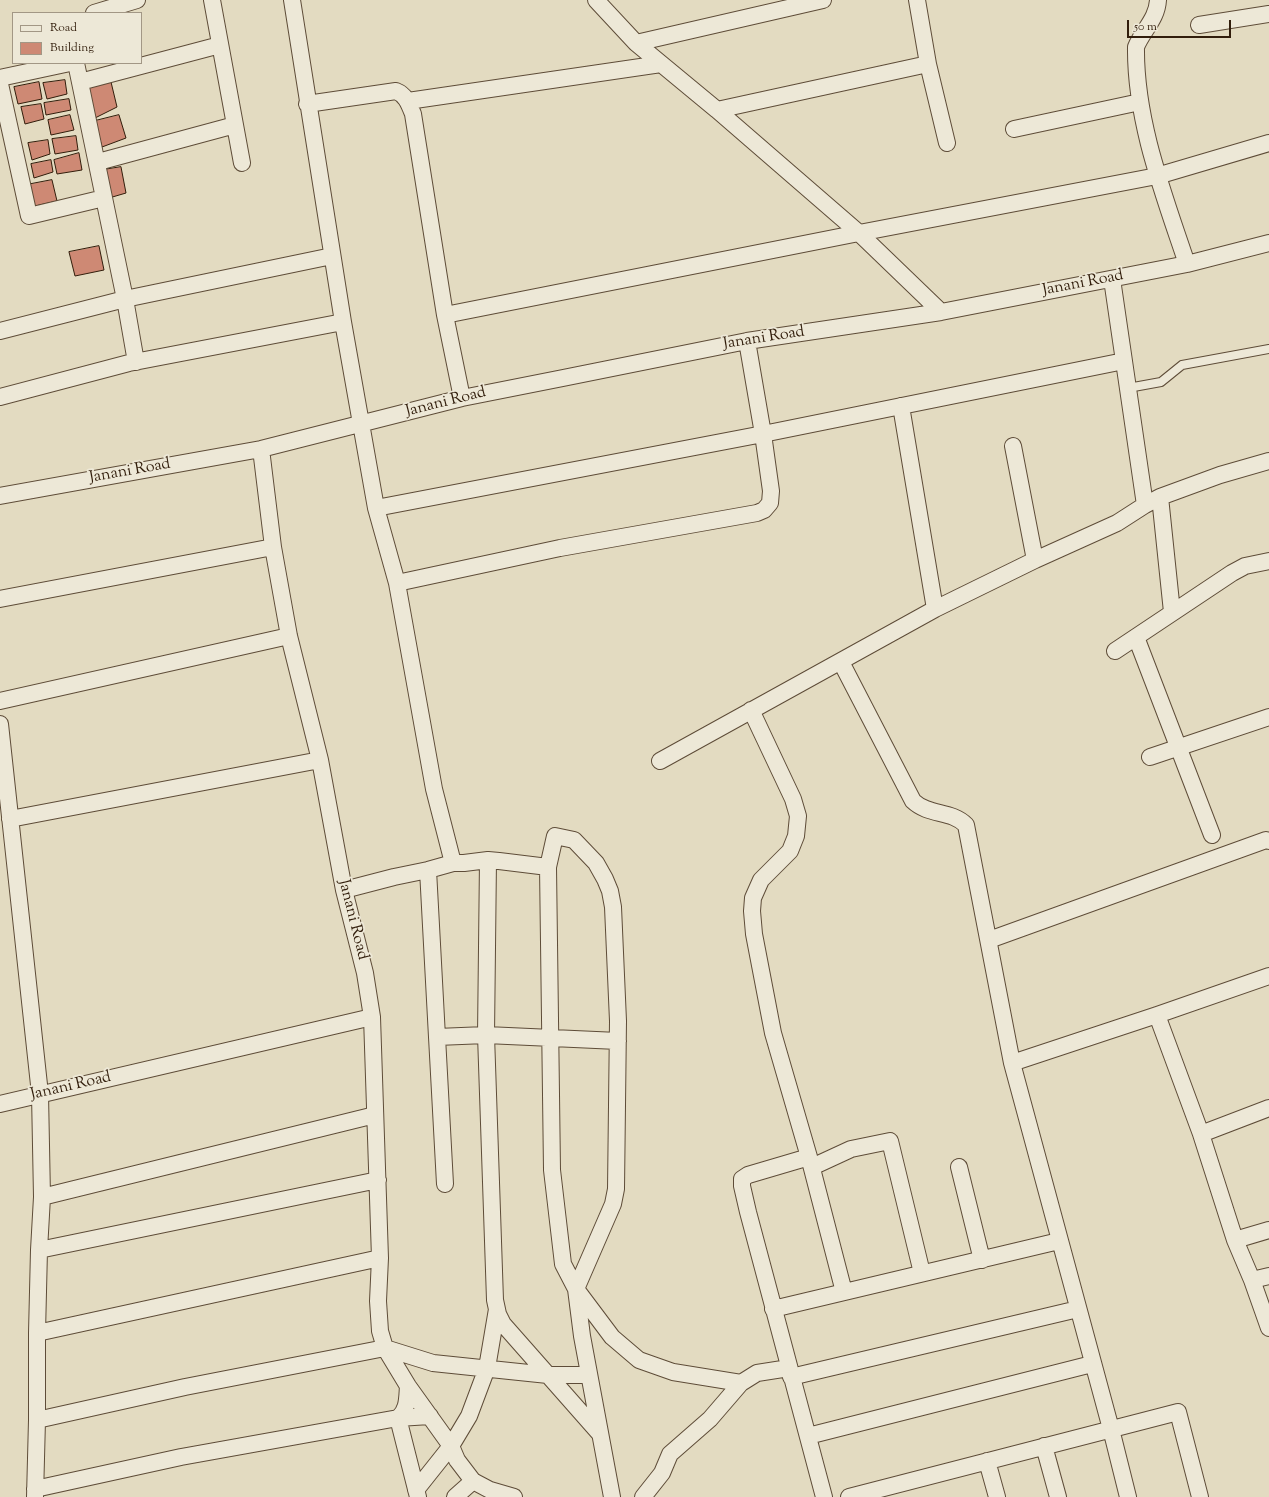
<!DOCTYPE html>
<html>
<head>
<meta charset="utf-8">
<style>
	body { margin:0 }
	#map { position:relative; width:1269px; height:1497px; overflow:hidden; background:#e3dbc1; font-family:"Sorts Mill Goudy",serif }
	canvas { display:block }
	.legend { position:absolute; left:12px; top:12px; width:130px; height:52px; box-sizing:border-box; background:#ede8d7; border:1px solid #a29785; margin:0; padding:5px 7px; list-style:none; font-size:12px; color:#311d0b }
	.legend li { display:flex; align-items:center; gap:8px; height:20px }
	.legend b { width:20px; border:1px solid #a29785 }
	.scale { position:absolute; left:1127px; top:20px; width:104px; height:18px; box-sizing:border-box; border:2px solid #311d0b; border-top:0; padding-left:5px; font-size:12px; line-height:14px; white-space:nowrap; color:#311d0b; -webkit-text-stroke:3px #ede8d7; paint-order:stroke }
</style>
</head>
<body>
<div id="map">
<canvas width="1269" height="1497"></canvas>
<ul class="legend">
<li><b style="height:5px;background:#ede8d7"></b>Road</li>
<li><b style="height:11px;background:#ce8974"></b>Building</li>
</ul>
<div class="scale">50 m</div>
</div>
<script>
const c = document.querySelector('canvas').getContext('2d');
c.lineJoin = 'round';
function fillPath(path, color) { c.fillStyle = color; c.fill(path, 'evenodd'); }
function stroke(path, color, width, dash) { c.strokeStyle = color; c.lineWidth = width; c.lineCap = dash ? 'butt' : 'round'; c.setLineDash(dash || []); c.stroke(path); }
function label(font, color, halo, rows, align = 'center') {
  c.font = font + ' "Sorts Mill Goudy",serif'; c.lineWidth = 3.5; c.setLineDash([]); c.textBaseline = 'middle'; c.strokeStyle = halo; c.fillStyle = color; for (const [text, x, y, turn = 0] of rows) {
    c.save(); c.translate(x, y); c.rotate((+turn || 0) * Math.PI / 180); c.textAlign = isNaN(turn) ? turn : align; if (halo) c.strokeText(text, 0, 0); c.fillText(text, 0, 0); c.restore();
  }
}
const building = new Path2D(`
	M65,80L67,94L47,99L43,83Z
	M39,82L42,99L18,104L14,87Z
	M111,82L117,107L93,119L86,88Z
	M69,99L71,110L46,115L44,103Z
	M41,104L44,119L25,124L21,107Z
	M70,115L74,130L51,135L48,120Z
	M119,115L126,138L102,147L95,121Z
	M76,136L78,150L55,154L52,139Z
	M48,140L50,154L32,160L28,143Z
	M79,153L82,170L57,174L54,160Z
	M51,160L53,172L34,178L31,164Z
	M121,167L126,193L109,198L103,170Z
	M52,180L57,201L31,207L26,185Z
	M99,246L104,270L75,276L69,252Z`);
fillPath(building, '#ce8974');
stroke(building, '#311d0b', 1);
const lane = new Path2D(`
	M1128,388L1161,382L1182,365L1269,349`);
const street = new Path2D(`
	M212,0L242,163
	M292,0L343,322L376,508L397,583L434,789L453,863
	M596,0L636,43L717,110L859,233L941,312
	M917,0L928,64L947,143
	M1158,0C1157,19 1143,30 1136,47C1135,121 1164,195 1187,264
	M94,13L137,0
	M1199,25L1269,14
	M636,43L823,0
	M76,63L125,299L136,362
	M0,78L70,63
	M80,82L220,45
	M0,84L29,216L104,198
	M408,101L661,64
	M307,104L396,91C406,95 409,104 413,114L445,315L462,398
	M717,110L928,64
	M1014,129L1140,102
	M98,162L235,125
	M1112,279L1145,505
	M445,315L859,233L1157,176L1269,143
	M0,331L125,299L332,256
	M0,397L129,363L343,322
	M901,406L935,609
	M1013,446L1035,560
	M261,449L273,547L289,636L320,760L344,890L365,973L372,1017L380,1258L378,1301L380,1331L385,1348L408,1386L451,1446L457,1460L473,1481L490,1490L514,1497
	M0,496L261,449L462,398L563,378L747,341L941,312L1187,264L1269,243
	M1160,497L1172,612
	M376,508L763,434L1124,361
	M397,583L560,548L757,513L764,510L770,503L771,491L763,434L747,341
	M0,599L273,547
	M1136,637L1212,835
	M1115,651L1232,573L1245,566L1269,561
	M841,662L913,801C929,816 951,810 966,825L1012,1063L1111,1429L1128,1497
	M0,701L289,636
	M751,710L793,799L798,816L796,836L790,851L761,880L753,898L752,911L754,934L773,1033L809,1157L844,1292
	M0,724L40,1094L42,1197L39,1250L37,1333V1420L35,1497
	M1150,757L1269,717
	M660,761L935,609L1035,560L1117,523L1145,505L1160,497L1220,475L1269,461
	M10,819L320,760
	M488,860L486,1035L495,1300L498,1314L503,1324L600,1434
	M428,870L437,1037L486,1035L618,1041
	M344,890L394,877L428,870L453,863H464L488,860L499,861L548,867
	M989,940L1266,840L1269,841
	M1157,1015L1201,1134L1235,1240L1252,1280L1269,1328
	M437,1037L445,1184
	M1012,1063L1157,1015L1269,976
	M0,1104L372,1017
	M1201,1134L1269,1108
	M809,1157L748,1175L742,1179V1186L748,1212L824,1497
	M812,1167L851,1149L890,1141L922,1273
	M959,1167L982,1260
	M42,1197L375,1115
	M1235,1240L1269,1230
	M39,1250L378,1180
	M1252,1280L1269,1276
	M773,1309L1059,1241
	M37,1333L380,1258
	M791,1377L1078,1309
	M37,1420L185,1387L385,1348L433,1363L548,1375H589
	M808,1436L1092,1364
	M1044,1446L1058,1497
	M987,1461L997,1497
	M35,1489L181,1457L398,1418C408,1410 407,1398 408,1386
	M416,1490L451,1446L469,1416L487,1368L497,1309
	M418,1497L398,1418L430,1416
	M455,1497L473,1481
	M612,1497L582,1336L576,1289L563,1264L552,1170L548,867L555,836L574,840L596,863L605,879L610,891L613,907L618,1021L616,1189L613,1204L576,1289L612,1337L639,1360L673,1372L741,1383
	M643,1497L662,1473L670,1454L710,1419L741,1383L757,1373L789,1368
	M849,1497L1178,1412L1200,1497`);
stroke(lane, '#5e4c38', 10);
stroke(street, '#5e4c38', 18);
stroke(lane, '#ede8d7', 8);
stroke(street, '#ede8d7', 16);
label('16px', '#311d0b', '#ede8d7', [
	["Janani Road",1083,284,-11],
	["Janani Road",764,339,-9],
	["Janani Road",446,403,-14],
	["Janani Road",130,472,-10],
	["Janani Road",352,920,76],
	["Janani Road",71,1087,-13]
]);
</script>
</body>
</html>
